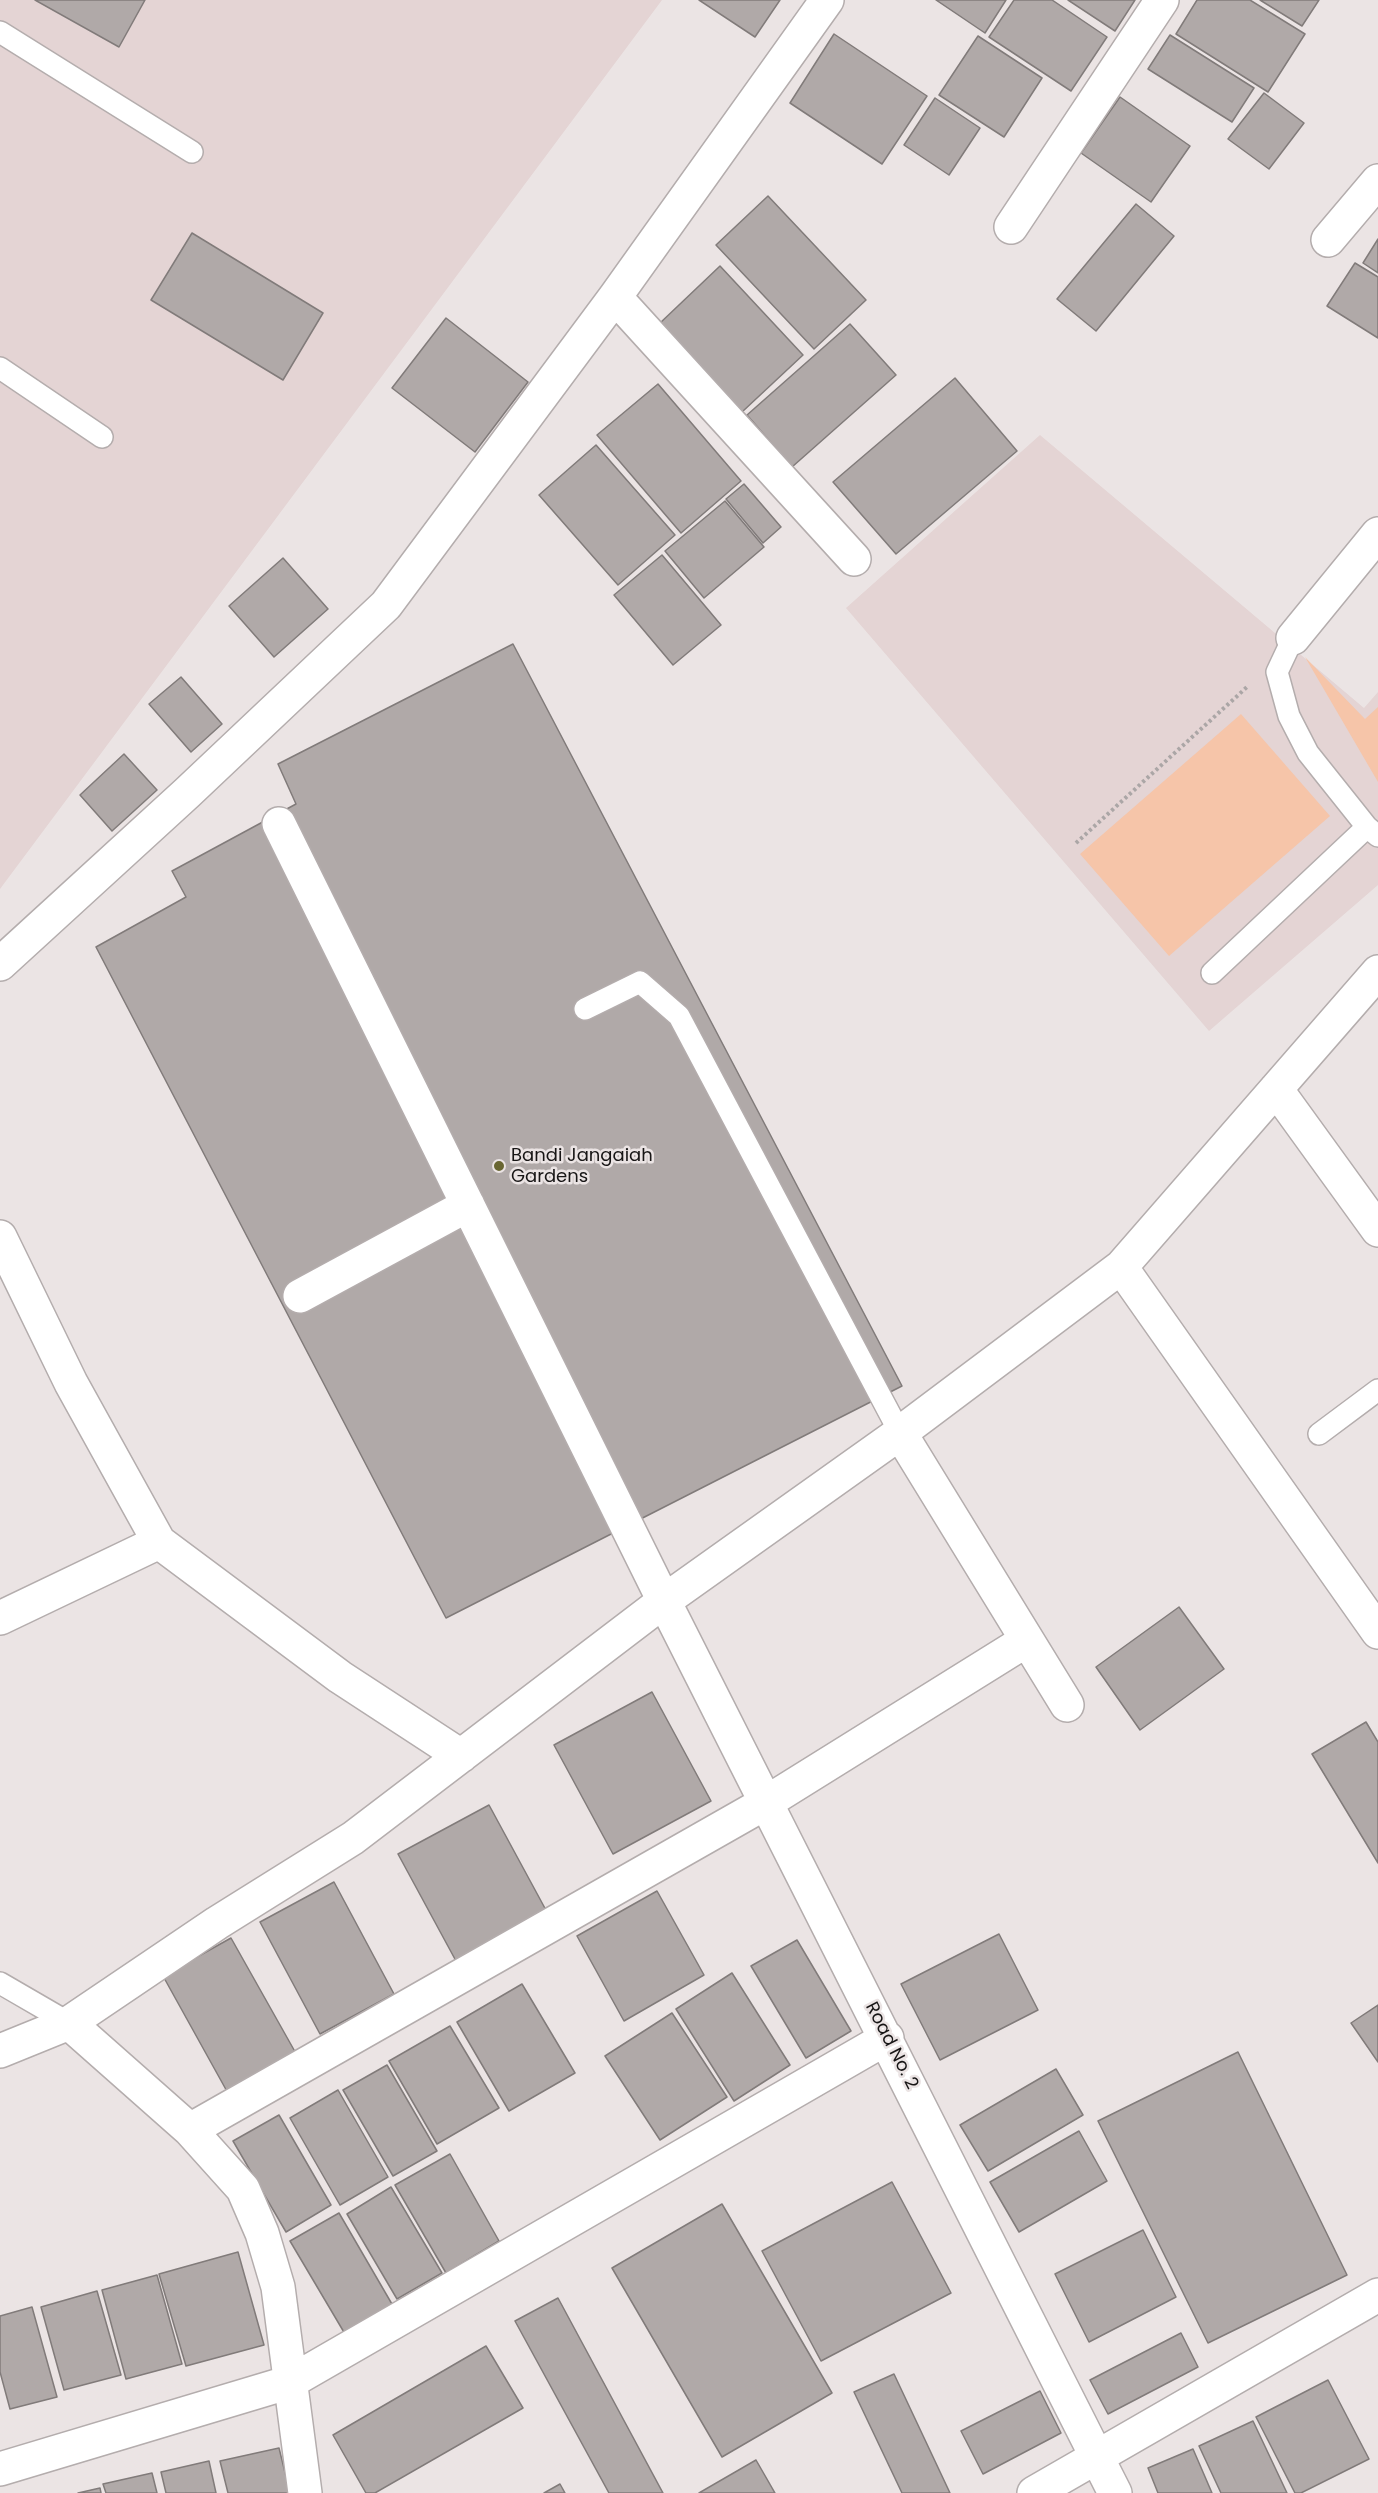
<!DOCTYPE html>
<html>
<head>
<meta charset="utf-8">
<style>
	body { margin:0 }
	canvas { display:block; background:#ebe4e4 }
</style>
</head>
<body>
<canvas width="1378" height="2493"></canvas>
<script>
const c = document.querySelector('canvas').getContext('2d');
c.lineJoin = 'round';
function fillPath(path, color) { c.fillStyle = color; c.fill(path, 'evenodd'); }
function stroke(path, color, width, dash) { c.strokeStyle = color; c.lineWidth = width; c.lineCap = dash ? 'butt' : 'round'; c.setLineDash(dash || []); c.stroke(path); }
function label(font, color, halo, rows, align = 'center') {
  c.font = font + ' Poppins,sans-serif'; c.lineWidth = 5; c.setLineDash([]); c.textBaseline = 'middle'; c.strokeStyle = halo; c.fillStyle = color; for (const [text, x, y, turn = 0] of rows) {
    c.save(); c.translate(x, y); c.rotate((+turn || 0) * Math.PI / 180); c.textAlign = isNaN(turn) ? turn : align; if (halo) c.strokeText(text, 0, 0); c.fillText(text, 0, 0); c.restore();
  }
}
fillPath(new Path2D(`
	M0,0H662L0,889Z
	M1040,435L1364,708L1378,692V885L1209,1031L846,608Z`), '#e4d4d4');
fillPath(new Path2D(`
	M1305,657L1365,719L1378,707V782Z
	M1241,714L1330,816L1169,956L1080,854Z`), '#f6c5a9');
const building = new Path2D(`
	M35,0H145L119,47Z
	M699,0H780L755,37Z
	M936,0H1006L985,33Z
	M1014,0H1052L1107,37L1071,91L989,37Z
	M1068,0H1135L1115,31Z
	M1197,0H1250L1305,34L1268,92L1176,34Z
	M1260,0H1319L1302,26Z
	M834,34L927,96L882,164L790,103Z
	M1170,35L1254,88L1232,122L1148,69Z
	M978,36L1042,78L1004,137L939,95Z
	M1264,93L1304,123L1269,169L1228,139Z
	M1120,97L1190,146L1151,202L1081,153Z
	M935,98L980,128L949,175L904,145Z
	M768,196L866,300L814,349L716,245Z
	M1136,204L1174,236L1096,331L1057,299Z
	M192,233L323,313L283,380L151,300Z
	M1378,239V273L1363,263Z
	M1355,263L1378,277V338L1327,306Z
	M720,266L803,355L742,412L659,324Z
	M446,318L528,382L475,452L392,388Z
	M850,324L896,375L792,467L747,415Z
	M955,378L1017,451L896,554L833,482Z
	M658,384L741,481L681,533L597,435Z
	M596,445L675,535L618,585L539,495Z
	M744,484L781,527L763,543L726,499Z
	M725,501L764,547L704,598L665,551Z
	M662,555L721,625L673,665L614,595Z
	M283,558L328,609L274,657L229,606Z
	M513,644L902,1386L446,1618L96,947L186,897L172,871L296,804L278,764Z
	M181,677L222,724L191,752L149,704Z
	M124,754L157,790L112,831L80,795Z
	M1179,1607L1224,1669L1140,1730L1096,1667Z
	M652,1692L711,1801L613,1854L554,1745Z
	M1366,1722L1378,1742V1863L1312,1754Z
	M489,1805L547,1912L456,1961L398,1854Z
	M334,1882L394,1994L320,2034L260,1922Z
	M657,1891L704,1975L624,2021L577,1936Z
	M999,1934L1038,2010L940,2060L901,1984Z
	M231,1938L298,2057L229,2095L163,1976Z
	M797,1940L851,2031L806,2058L751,1966Z
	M732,1973L790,2065L734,2101L676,2009Z
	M522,1984L575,2073L509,2111L457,2022Z
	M1378,2005V2062L1351,2023Z
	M672,2013L727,2097L660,2140L605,2056Z
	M450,2026L499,2108L437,2144L389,2061Z
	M1238,2052L1347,2275L1208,2343L1098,2121Z
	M387,2065L437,2151L393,2176L343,2090Z
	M1056,2069L1083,2115L988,2171L960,2125Z
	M338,2090L388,2177L340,2205L290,2118Z
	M279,2115L331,2205L286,2232L233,2141Z
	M1079,2131L1107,2181L1019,2232L990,2182Z
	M450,2154L499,2241L446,2273L395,2185Z
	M892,2182L951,2293L821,2361L762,2251Z
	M391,2187L442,2273L397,2299L347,2214Z
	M722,2204L832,2393L722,2457L612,2268Z
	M339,2213L396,2311L348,2339L290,2241Z
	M1143,2230L1176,2297L1089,2342L1055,2274Z
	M238,2252L264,2345L186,2366L159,2274Z
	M157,2275L182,2364L126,2379L102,2290Z
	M97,2291L121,2375L64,2390L41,2307Z
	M558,2298L663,2493H609L515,2321Z
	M32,2307L57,2397L10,2409L0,2372V2316Z
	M1181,2333L1198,2367L1108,2414L1090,2380Z
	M486,2346L523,2408L375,2493H366L333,2435Z
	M894,2374L950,2493H902L854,2392Z
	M1328,2380L1369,2459L1301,2493H1295L1256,2417Z
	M1040,2391L1061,2433L983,2474L961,2431Z
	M1253,2421L1287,2493H1221L1199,2446Z
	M279,2448L290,2493H228L220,2461Z
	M1193,2449L1212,2493H1158L1148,2468Z
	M756,2460L775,2493H699Z
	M209,2461L216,2493H166L161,2472Z
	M152,2473L157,2493H106L103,2484Z
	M560,2484L565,2493H544Z
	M100,2488L101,2493H78Z`);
fillPath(building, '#b0a9a8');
stroke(building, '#817b7a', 1.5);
const service = new Path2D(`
	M0,32L192,152
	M0,368L102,437
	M1293,638L1277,672L1289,716L1308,753L1367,827L1378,836
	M1212,973L1367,827
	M585,1009L640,982L679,1016L900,1433
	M1319,1434L1378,1390
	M0,1983L69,2023`);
const minor = new Path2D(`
	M1011,227L1162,0
	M1328,240L1378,181
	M615,297L854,559
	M1293,638L1378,534
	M279,824L664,1601L1115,2493
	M0,964L187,793L386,605L615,297L827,0
	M1276,1089L1378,1230
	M0,1237L71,1383L159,1542L340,1677L461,1756
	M1121,1267L1378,1632
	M300,1296L468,1205
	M900,1433L1067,1705
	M0,1618L159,1542
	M69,2023L190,2130L243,2189L262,2233L278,2287L305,2493
	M0,2051L69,2023L217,1923L353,1838L664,1601L900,1433L1121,1267L1378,972
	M190,2130L767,1802L1027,1640
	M0,2469L290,2382L887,2038
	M1034,2493L1378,2295`);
stroke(service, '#b4adad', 24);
stroke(minor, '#b4adad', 36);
stroke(new Path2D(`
	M1076,843L1247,687`), '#aba6a6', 4, [3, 3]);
stroke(service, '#fff', 21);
stroke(minor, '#fff', 33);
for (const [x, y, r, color] of [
	[499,1166,6,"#696632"]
]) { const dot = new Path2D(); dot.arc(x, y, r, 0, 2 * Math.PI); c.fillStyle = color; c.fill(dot); stroke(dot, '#ebe4e4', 2); }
label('18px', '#171515', '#ebe4e4', [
	["Bandi Jangaiah",511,1156],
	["Gardens",511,1177]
], 'left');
label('18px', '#171515', '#ebe4e4', [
	["Road No. 2",891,2046,63]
]);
</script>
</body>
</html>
